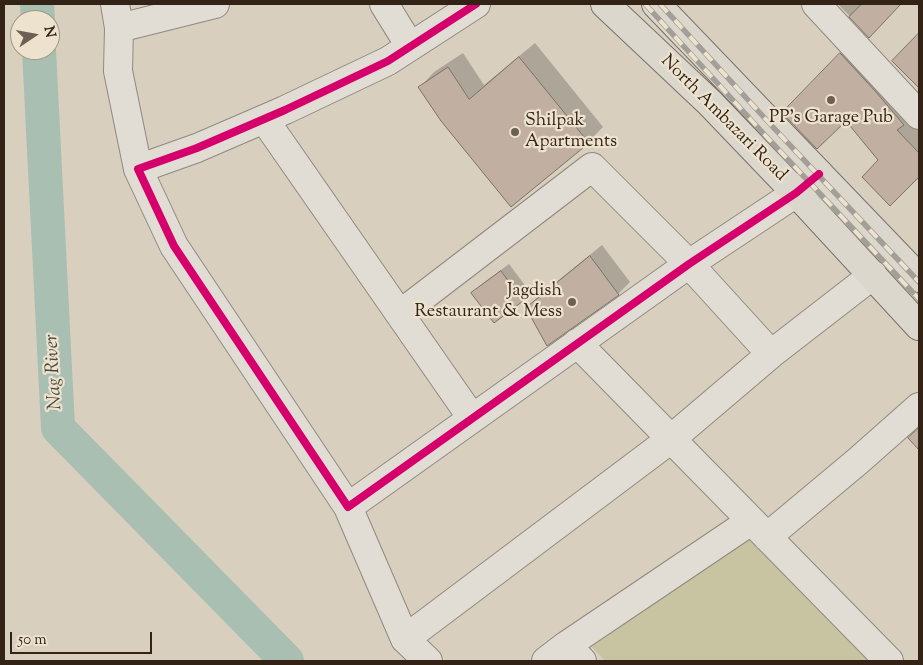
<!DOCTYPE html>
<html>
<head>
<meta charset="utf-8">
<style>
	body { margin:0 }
	#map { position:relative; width:923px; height:665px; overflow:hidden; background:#d9cfbf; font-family:"Sorts Mill Goudy",serif }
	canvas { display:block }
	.frame { position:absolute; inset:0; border:5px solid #332317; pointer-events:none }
	.north { position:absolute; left:10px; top:10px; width:50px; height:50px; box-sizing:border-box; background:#ede2ce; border:1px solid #a39685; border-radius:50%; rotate:78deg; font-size:14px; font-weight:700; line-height:20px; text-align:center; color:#332317 }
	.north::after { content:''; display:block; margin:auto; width:18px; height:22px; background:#6d5f52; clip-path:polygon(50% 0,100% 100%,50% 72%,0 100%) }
	.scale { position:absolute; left:10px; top:632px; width:142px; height:22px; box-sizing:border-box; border:2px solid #332317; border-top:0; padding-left:6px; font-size:15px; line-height:18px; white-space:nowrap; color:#332317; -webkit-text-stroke:4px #ede2ce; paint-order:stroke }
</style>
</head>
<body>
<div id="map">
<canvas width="923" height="665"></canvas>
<div class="frame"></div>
<div class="north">N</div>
<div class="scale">50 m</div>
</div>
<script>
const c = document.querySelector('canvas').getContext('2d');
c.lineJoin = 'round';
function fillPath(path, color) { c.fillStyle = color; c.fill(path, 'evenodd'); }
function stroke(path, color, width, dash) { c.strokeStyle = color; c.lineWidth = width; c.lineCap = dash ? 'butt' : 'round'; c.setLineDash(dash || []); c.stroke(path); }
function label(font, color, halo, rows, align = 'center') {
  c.font = font + ' "Sorts Mill Goudy",serif'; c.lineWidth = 4.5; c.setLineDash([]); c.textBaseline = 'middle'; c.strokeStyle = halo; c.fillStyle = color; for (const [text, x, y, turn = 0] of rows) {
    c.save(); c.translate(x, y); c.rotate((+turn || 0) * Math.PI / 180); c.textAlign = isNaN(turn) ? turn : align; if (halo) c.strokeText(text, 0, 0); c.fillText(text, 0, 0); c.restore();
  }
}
fillPath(new Path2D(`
	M751,536L872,661H605L592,647Z`), '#c8c3a1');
fillPath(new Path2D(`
	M838,4H900L869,36Z
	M535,43L603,127L588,142L511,205L420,87L434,72L463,53L484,85Z
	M852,43L908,119L919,131V175L890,204L880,160L846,119L784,113Z
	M602,245L630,282L618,294L548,344L528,308L539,296Z
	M509,264L530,292L522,300L473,293L481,285Z`), '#0003');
stroke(new Path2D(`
	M37,4L38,20
	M39,50L58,428L287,661`), '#a9bfb2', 34);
const building = new Path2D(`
	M862,4H901L869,38L849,17Z
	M919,33V88L892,61Z
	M840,53L876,92L904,125L897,130L919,153V177L890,206L862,177L878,160L846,121L817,149L782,113Z
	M519,57L589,143L511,207L441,121L418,87L448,67L469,99Z
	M590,256L619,295L547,346L526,308Z
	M501,271L523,301L494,323L471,293Z
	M919,428V450L908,438Z`);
fillPath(building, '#c1b0a1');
stroke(building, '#797168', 1);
const minor = new Path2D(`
	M115,4L119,28L118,71L138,169
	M384,4L410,46
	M476,4L388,61L285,110L197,148L138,169L174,246L348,507L689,264L796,193L819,174
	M816,4L919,115
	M119,28L215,4
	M264,119L472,418
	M400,314L592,167L689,264L771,354
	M577,343L889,661
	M348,507L405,639L671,439L771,354L873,275
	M767,537L858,461L919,407
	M405,639L428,661
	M567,645L751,521
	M546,661L567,645L582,661`);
const major = new Path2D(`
	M605,4L710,103L801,198L919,326
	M656,4L919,278`);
stroke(minor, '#90897e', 30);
stroke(major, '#797168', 30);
stroke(minor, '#e2ddd4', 28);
stroke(major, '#dcd7cd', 28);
const rail = new Path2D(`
	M645,4L763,133L919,299
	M660,4L771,125L919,282`);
stroke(rail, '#a39e96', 5.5);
stroke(rail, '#ede2ce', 4, [11]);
stroke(new Path2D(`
	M476,4L388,61L285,110L197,148L138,169L174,246L348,507L689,264L796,193L819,174`), '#d6006c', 8);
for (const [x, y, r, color] of [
	[831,100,5,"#6d5f52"],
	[515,132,5,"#6d5f52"],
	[572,302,5,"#6d5f52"]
]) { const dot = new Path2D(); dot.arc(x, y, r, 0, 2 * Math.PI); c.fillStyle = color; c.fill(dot); stroke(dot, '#ede2ce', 2); }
label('18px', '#332317', '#ede2ce', [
	["North Ambazari Road",723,119,45]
]);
label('18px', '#332317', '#ede2ce', [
	["PP's Garage Pub",831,119],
	["Shilpak",525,122,"left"],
	["Apartments",525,143,"left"],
	["Jagdish",562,292,"right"],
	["Restaurant & Mess",562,313,"right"]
]);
label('italic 19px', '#4c483c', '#ede2ce', [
	["Nag River",55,372,-93]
]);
</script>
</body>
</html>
